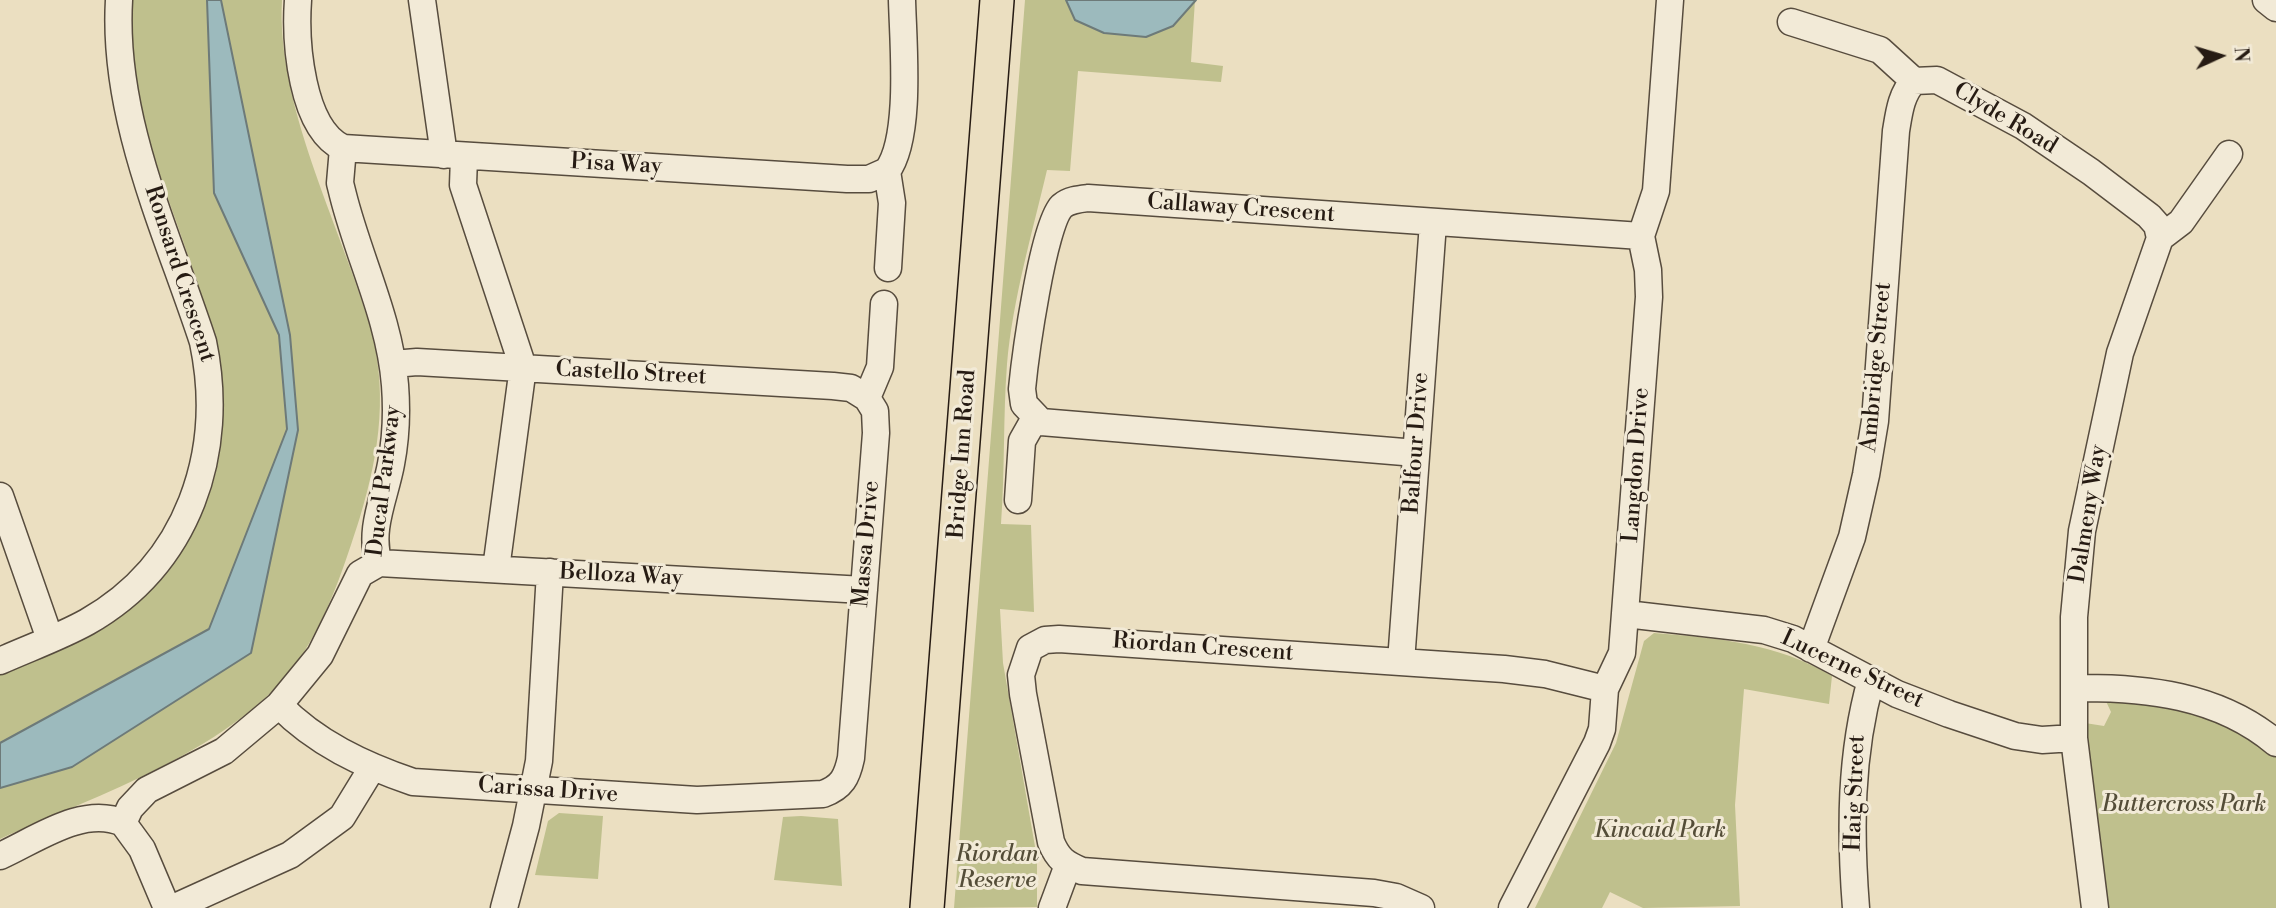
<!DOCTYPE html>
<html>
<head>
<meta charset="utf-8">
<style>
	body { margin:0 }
	#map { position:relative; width:2276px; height:908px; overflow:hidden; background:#ebdfc1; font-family:"Libre Bodoni",serif }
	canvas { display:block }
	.north { position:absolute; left:2185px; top:21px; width:70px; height:70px; -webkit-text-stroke:5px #f2ead7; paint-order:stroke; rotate:86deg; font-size:19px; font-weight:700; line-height:28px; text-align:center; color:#261b13 }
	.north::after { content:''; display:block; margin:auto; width:24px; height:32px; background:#261b13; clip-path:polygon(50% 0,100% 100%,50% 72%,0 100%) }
</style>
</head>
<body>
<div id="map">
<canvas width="2276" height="908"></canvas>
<div class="north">N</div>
</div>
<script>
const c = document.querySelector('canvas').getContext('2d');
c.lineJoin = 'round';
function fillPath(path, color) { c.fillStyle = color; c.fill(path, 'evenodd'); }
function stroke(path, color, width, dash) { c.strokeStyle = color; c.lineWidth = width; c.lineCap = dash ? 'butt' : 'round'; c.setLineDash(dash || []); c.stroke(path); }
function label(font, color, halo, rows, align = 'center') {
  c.font = font + ' "Libre Bodoni",serif'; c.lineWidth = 6; c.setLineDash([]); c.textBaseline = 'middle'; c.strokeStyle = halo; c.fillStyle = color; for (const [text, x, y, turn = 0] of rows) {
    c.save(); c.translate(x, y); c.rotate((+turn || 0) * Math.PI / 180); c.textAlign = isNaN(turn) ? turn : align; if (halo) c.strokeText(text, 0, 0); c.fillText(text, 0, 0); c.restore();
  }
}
fillPath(new Path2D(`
	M130,0H282C276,103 338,221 368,320C389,386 380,452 360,517C345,564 328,617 300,658C239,748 97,795 0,839V672C42,646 84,619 126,593C139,585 161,576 170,564C277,431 193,285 151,147C136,98 133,50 130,0Z
	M1025,0H1195L1191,62L1223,66L1221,82L1078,71L1070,171L1047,170C1032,234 1013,298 1007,364C1003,417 1005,470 1001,524L1031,525L1034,612L1000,609L1003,663L1037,858V907L954,908Z
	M1654,633C1717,638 1777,643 1832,676L1829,704L1744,689L1735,805L1740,906L1643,908L1610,892L1602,908H1535L1616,743L1644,641Z
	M2127,696L2233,725L2276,755V908H2107L2085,723L2104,726L2111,712L2104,697Z
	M559,813L603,816L598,879L535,875L548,821Z
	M801,816L838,819L842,886L774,880L783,817Z`), '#bfc08d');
const water = new Path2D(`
	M207,0H221L290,335L298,430L251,653L72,767L0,788V743L209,629L287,429L279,335L214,193Z
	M1066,0H1196L1173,26L1146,37L1104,33L1075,20Z`);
fillPath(water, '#9cbabd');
stroke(water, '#6d7a79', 2);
const minor = new Path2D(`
	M422,0L444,155
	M2266,0L2276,8
	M1791,22L1880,50L1914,81
	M1914,81L1937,80L2023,126L2091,172L2149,216L2157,225L2160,238
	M343,148L847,179H869L887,171
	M464,157L463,185L523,367L496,569
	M888,268L892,203L887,171C912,138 903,42 902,0
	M393,364L417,362L833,386L851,388L867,398
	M1416,453L1041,422L1024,404L1022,389C1025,358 1043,224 1062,206C1069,200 1079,199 1088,198L1641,236
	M0,496L50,639
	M1018,500L1022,441L1035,418
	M379,563L864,590
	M1626,614L1764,630L1793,639L1897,694L1949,714L2015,736L2042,740L2074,738
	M1811,649L1852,537L1866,475L1875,421L1896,131C1899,113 1901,94 1914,81
	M0,661C29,648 60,637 87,622C189,564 226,452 203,342C167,232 112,118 119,0
	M1401,662L1433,223
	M2074,688C2145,687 2219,695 2276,743
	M279,705C316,743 363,765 413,782L697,800L823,794C842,787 847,777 851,758L876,433L875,411L867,398L880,367L884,304
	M123,823L142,849L167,908
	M0,856C36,840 83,805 123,823L130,808L147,790L224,751L279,705L320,655L360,574L379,563C368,530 385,497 391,464C396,438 397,411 395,385C390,319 359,259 343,195L340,183L343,148C301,128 295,42 298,0
	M173,908L290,855L342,817L372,768
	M504,908L526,826L539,761L550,572
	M1052,908L1068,865
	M1421,908L1396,897L1374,893L1082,871C1065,864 1058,859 1051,842L1023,694L1021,675L1030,648L1045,640L1059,639L1504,669L1545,674L1605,689
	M1512,908L1597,743L1602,729L1605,689L1622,653L1649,297L1648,270L1641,236L1656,191L1670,0
	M1856,908C1850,831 1850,755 1871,680
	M2095,908L2074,738V617L2082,531L2120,353L2160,238L2181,222L2229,154`);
const major = new Path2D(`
	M927,908L997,0`);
stroke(minor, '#574c3e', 29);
stroke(major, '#261b13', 36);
stroke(minor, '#f2ead7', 26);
stroke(major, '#ebdfc1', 33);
label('23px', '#261b13', '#f2ead7', [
	["Clyde Road",2005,119,31],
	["Pisa Way",616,165,3],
	["Callaway Crescent",1241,209,4],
	["Ronsard Crescent",179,274,72],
	["Ambridge Street",1877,367,-85],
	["Castello Street",631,374,3],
	["Balfour Drive",1417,443,-86],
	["Bridge Inn Road",963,454,-86],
	["Langdon Drive",1637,465,-86],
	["Ducal Parkway",385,481,-83],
	["Dalmeny Way",2089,514,-81],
	["Massa Drive",867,544,-85],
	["Belloza Way",621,576,3],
	["Riordan Crescent",1203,648,4],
	["Lucerne Street",1852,670,25],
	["Carissa Drive",548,791,4],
	["Haig Street",1856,793,-88]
]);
label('italic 23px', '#544d38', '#f2ead7', [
	["Buttercross Park",2184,805],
	["Kincaid Park",1660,831],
	["Riordan",997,855],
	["Reserve",997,881]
]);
</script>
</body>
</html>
